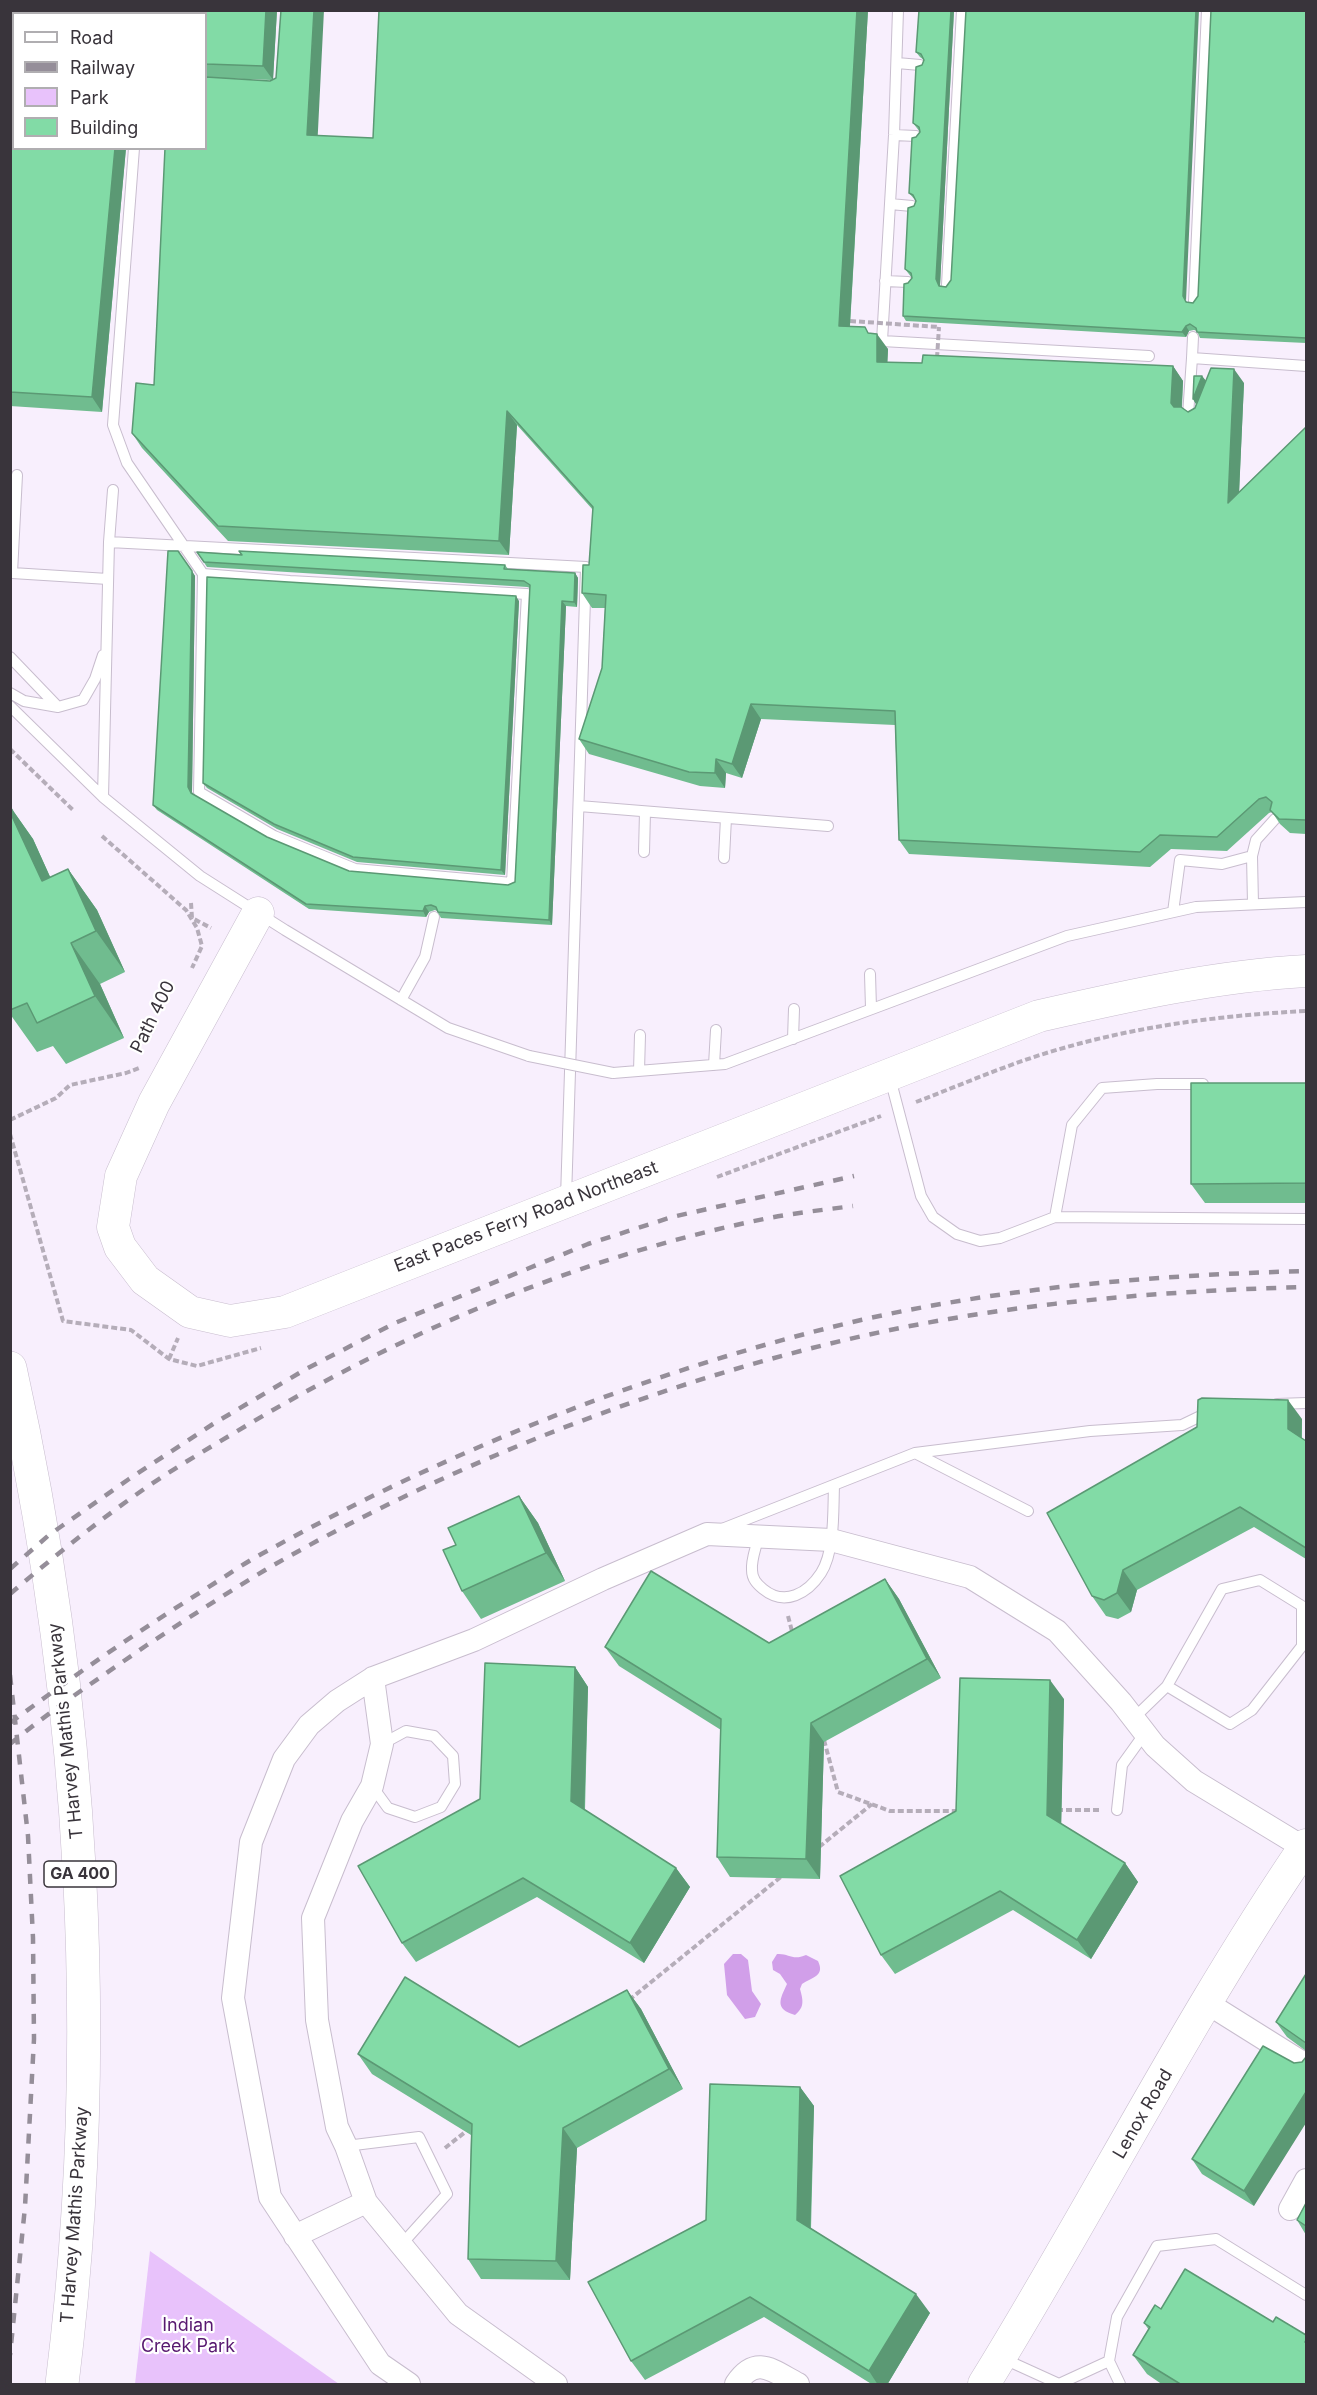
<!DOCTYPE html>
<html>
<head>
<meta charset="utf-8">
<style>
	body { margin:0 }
	#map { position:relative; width:1317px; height:2395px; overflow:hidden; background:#f8effd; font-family:Inter,sans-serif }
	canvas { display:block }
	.frame { position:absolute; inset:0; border:12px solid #39343b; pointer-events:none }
	.legend { position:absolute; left:12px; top:12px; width:195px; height:138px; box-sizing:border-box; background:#fff; border:2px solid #b0aeb1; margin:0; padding:8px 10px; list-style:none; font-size:18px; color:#39343b }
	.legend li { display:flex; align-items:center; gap:12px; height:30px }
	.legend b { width:30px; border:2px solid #b0aeb1 }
</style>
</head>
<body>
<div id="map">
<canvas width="1317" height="2395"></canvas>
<div class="frame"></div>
<ul class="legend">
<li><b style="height:8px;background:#fff"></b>Road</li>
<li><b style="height:8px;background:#958e99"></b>Railway</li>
<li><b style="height:16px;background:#e8c2fb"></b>Park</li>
<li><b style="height:16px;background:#82dba6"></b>Building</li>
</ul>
</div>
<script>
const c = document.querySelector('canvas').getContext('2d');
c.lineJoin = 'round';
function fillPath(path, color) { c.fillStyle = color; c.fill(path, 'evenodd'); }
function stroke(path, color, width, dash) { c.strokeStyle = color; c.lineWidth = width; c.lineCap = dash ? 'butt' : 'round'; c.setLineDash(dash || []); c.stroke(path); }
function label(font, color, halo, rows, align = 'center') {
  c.font = font + ' Inter,sans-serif'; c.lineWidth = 4.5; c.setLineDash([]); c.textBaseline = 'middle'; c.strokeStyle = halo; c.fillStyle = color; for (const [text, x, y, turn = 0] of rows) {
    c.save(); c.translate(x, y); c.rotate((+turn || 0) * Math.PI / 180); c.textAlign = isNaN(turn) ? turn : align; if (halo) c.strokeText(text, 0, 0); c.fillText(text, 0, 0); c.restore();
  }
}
fillPath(new Path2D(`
	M150,2251L339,2384H135Z`), '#e8c2fb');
fillPath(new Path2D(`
	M733,1954H741L748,1960L752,1991L761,2004L755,2017L745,2019L727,1995L724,1964Z
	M777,1954C789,1953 792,1961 806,1955L818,1961C825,1976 813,1977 802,1984L800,1989C803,2000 805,2007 795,2015C774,2009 780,1999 787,1984L780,1974L773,1970L772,1962Z`), '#d19fe9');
const lane = new Path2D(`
	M898,10L894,135L882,341L1149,356
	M897,63L920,65
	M894,135L916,136
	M134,148L113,425L127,463L203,574L199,792L274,836L355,869L512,883L527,594L290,581L203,574
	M890,204L912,206
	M885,281L908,282
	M947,285L962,10
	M1194,301L1207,10
	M1193,337L1192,358L1306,366
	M1188,415L1192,358
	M17,475L12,573L108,579
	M109,542L113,490
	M10,657L58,707
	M10,693L24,701L58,707L83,700L95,679L103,655
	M10,706L103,797L200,876L285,930L448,1028L529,1056
	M103,797L109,542L586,567L566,1198
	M579,806L828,826
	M644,852L645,812
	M1252,856L1256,840L1275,819
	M724,858L726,818
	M1173,912L1180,860L1222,864L1252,856L1253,904
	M870,974L871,1008
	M401,1000L425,957L434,917
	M793,1039L794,1009
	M714,1065L716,1030
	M639,1071L640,1035
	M613,1073L725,1064L1067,936L1196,907L1306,902
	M890,1078L921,1196L933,1217L957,1234L980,1241L1000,1238L1055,1217L1306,1219
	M1055,1217L1072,1125L1102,1088L1157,1084H1203
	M1277,1404L1306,1403
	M915,1453L1028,1511
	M722,1529L915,1453L1090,1431L1182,1425L1209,1412
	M758,1538C756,1548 751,1560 752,1570C752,1579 757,1584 763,1589C785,1607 808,1593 821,1573C835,1551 833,1511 834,1486
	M1134,1718L1167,1686L1222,1589L1260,1580L1302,1606V1646L1252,1710L1230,1724L1167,1686
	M372,1786L388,1808L415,1817L441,1807L455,1784L453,1756L434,1736L406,1731L382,1744
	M1117,1810L1122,1765L1145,1733
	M346,2146L419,2137L447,2194L401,2245
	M1004,2359L1059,2384L1109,2361L1117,2317L1157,2246L1216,2239L1306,2295
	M1109,2361L1120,2384`);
const street = new Path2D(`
	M373,1678L382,1744L372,1786L352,1821L313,1918L317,2020L337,2127L346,2146L366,2202L458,2314L556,2384
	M1207,2003L1306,2065
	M1290,2209L1306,2180
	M295,2236L366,2202
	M409,2384L380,2364L270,2197L233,1998L251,1842L284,1759L309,1725L337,1701L373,1678L474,1640L603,1579L707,1534L831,1540L970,1577L1057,1631L1121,1702L1155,1746L1194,1781L1306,1849
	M736,2384C756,2354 773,2371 798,2384`);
const secondary = new Path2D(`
	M258,913L154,1103L121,1176L113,1227L120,1247L145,1280L190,1312L230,1321L285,1312L1039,1016C1127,996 1215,976 1306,971
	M984,2384C1094,2206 1188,2018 1306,1845`);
const highway = new Path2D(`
	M10,1368C84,1701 104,2046 62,2384`);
stroke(lane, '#c8bdce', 12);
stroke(street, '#c8bdce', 24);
stroke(secondary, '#c8bdce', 33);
stroke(highway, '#c8bdce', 34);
stroke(new Path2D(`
	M10,749L74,811
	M102,836L186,910L197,928L202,946L192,968
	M191,903L192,918L211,928
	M916,1102C966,1083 1015,1061 1067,1047C1145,1025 1226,1015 1306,1011
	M10,1120L56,1098L70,1085L126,1073L139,1068
	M10,1134L63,1321L131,1330L169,1359L197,1366L261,1348
	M717,1177L881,1116
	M169,1359L178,1338
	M788,1616L793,1635
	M824,1740L838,1792L890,1811H960
	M1057,1810H1101
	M819,1847L872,1804
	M629,2000L782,1876
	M445,2148L469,2129`), '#b5adb9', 4, [6, 3]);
stroke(lane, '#fff', 10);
stroke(street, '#fff', 22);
stroke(secondary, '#fff', 32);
stroke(highway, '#fff', 33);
stroke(new Path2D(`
	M10,1569L49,1535L129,1479L213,1424L306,1369L395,1323L588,1244L672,1217L854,1176
	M10,1594C51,1559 93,1525 137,1494C172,1469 211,1447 249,1424C408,1330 582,1256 764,1219C793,1213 823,1210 853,1206
	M10,1675L28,1836L33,1938L34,2039L25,2207L10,2355
	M10,1723C72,1677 135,1633 201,1592C223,1578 244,1563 267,1551C454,1448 653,1369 861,1320C1007,1287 1157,1275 1306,1271
	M10,1744C54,1708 101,1677 147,1645C188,1618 230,1591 272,1566C452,1463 664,1380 867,1335C1011,1303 1159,1291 1306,1287`), '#958e99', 4.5, [10, 10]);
const laneBridge = new Path2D(`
	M529,1056L613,1073`);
stroke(laneBridge, '#c8bdce', 12, []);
stroke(new Path2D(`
	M850,321L939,327
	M937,358L939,327`), '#b5adb9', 4, [6, 3]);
stroke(laneBridge, '#fff', 10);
fillPath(new Path2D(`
	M10,10H277L273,79L318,136L373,138L379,10H868L850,326L869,333L888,349L887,362L922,363L1173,366L1183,381L1182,408L1188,412L1195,408L1196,404L1193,399L1202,376L1206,381L1244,383L1239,492L1306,427V834L1290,833L1280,824L1272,812L1269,813L1227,851L1171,849L1150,867L909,854L899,840L895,725L761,719L742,778L726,773L725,788L700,786L589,754L579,739L602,668L605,608H592L582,593L589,565L593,510L517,425L509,555L228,541L142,448L132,433L154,385L206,148V14L14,148H126L102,412L10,406ZM218,78L271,80L270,81Z
	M919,10H954L940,286L1186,301L1187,302L1193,303L1198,296L1306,10V343L1200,338L1197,331L1194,330L1189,331L1186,337L906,321L903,316L908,283L912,278L905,269L914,206L916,201L909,193L916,137L920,132L913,123L922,65L924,60L920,57L916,52Z
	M178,551L195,576L192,792V794L267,837L349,871L508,885L515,882L530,588L527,587L207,567L197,552L241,555L239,551L505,565L508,569L575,573L578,578L577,607L566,606L552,925L441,918L437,911L435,910L429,912L426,917L309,909L157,810L153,805Z
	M519,601L505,875L357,862L277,829L207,788L203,783Z
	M10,805L14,812L33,839L50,877L68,869L97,910L125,972L100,984L124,1038L66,1064L53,1046L37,1052L10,1014Z
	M1306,1083V1203H1205L1191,1184Z
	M1302,1419V1438L1306,1441V1559L1254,1527L1137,1590L1131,1612L1118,1619L1106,1616L1092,1596Z
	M519,1496L538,1523L565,1581L481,1619L462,1591L456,1545Z
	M885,1579L899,1599L941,1678L824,1742L820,1879L730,1877L717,1857L721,1730L619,1666L605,1647L769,1643Z
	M575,1667L588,1687L585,1810L676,1868L690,1887L644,1963L537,1897L416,1962L402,1943L480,1799Z
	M1064,1699L1061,1824L1125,1863L1138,1882L1091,1959L1013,1910L895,1974L881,1955L956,1811Z
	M1306,1974V2051L1287,2037L1276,2022Z
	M627,1990L641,2009L683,2089L577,2148L570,2280L481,2279L468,2259L471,2135L372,2074L358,2054L519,2047Z
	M1263,2046L1254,2206L1202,2174L1192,2159Z
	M800,2087L814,2106L811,2229L930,2313L887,2385H873L764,2317L645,2380L631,2361L706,2220Z
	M1306,2203V2235L1297,2220Z
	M1161,2309L1306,2385H1163L1147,2374L1133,2355L1149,2330L1144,2323Z`), '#70bc8f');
fillPath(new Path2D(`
	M266,10H277L273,80L263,66Z
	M314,10H324L317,150L307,135Z
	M857,10H868L849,340L839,326Z
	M951,10H954L940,285L942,291L936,279Z
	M1196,10H1199L1186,301L1190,307L1183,296Z
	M115,148H126L102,412L92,397Z
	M1186,326L1189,331L1186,337L1182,332Z
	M877,334L888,349L887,376L877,362Z
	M1173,366L1183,381L1181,418L1171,403Z
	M1234,369L1244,383L1238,517L1228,503Z
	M1202,376L1206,381L1196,404L1193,399Z
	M507,411L517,425L509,555L499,541Z
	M192,571L195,576L192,792L195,798L188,787Z
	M575,573L578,578L577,607L574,602Z
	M516,596L519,601L505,875L501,870Z
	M562,601L566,606L552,925L549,920Z
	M751,704L761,719L742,778L732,764Z
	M716,759L726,773L725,788L715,773Z
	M10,805L14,812L33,839L71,923L42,881L10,817Z
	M68,869L97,910L125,972L96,931Z
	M425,906L429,912L426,917L423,911Z
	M71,943L100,984L124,1038L95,996Z
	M1288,1400L1302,1419L1301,1449L1288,1429Z
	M519,1496L538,1523L565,1581L546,1553Z
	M1123,1570L1137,1590L1131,1612L1117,1593Z
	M885,1579L899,1599L941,1678L927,1659Z
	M575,1667L588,1687L584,1820L571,1801Z
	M1050,1680L1064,1699L1061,1835L1047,1815Z
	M811,1723L824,1742L820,1879L806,1859Z
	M1125,1863L1138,1882L1091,1959L1077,1940Z
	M676,1868L690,1887L644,1963L630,1943Z
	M627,1990L641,2009L683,2089L669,2069Z
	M800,2087L814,2106L810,2240L797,2220Z
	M1306,2092V2123L1254,2206L1244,2191Z
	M563,2128L577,2148L570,2280L556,2261Z
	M916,2294L930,2313L887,2385H878L869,2371Z`), '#5b9974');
const building = new Path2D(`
	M10,10H266L263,66L206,64V14H14V148H115L92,397L10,392V63L11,60L10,59Z
	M281,10H314L307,135L373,138L379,10H857L839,326L865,327L868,333L877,334V362L922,363L923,355L1173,366L1171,403L1174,407H1181L1188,412L1195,408L1211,368L1234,369L1228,503L1306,427V820L1279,819L1270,810L1272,802L1266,797L1259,799L1217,837L1160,835L1140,852L899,840L895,711L751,704L732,764L716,759L715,773L689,772L579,739L602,668L606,595L582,593L583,565H589L593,507L507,411L499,541L218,526L132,433L136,383L154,385L165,148H206V77L270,81L276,78Z
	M919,10H951L936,279L939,286L946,287L951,280L966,10H1196L1183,296L1186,302L1193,303L1198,296L1211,10H1306V338L1197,332L1196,328L1190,324L1186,326L1182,332L903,316L904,284L908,283L912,278L911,273L905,269L908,208L914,206L916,201L913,195L909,193L912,138L916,137L920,132L919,127L913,123L916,67L922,65L924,60L921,54L916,52Z
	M1194,376H1202L1193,399Z
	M168,551H178L192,571L188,787L191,793L267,837L349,871L508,885L515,882L530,585L524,581L204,562L197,552L242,555L239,551L505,565L504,569L575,573L574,602L562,601L549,920L438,912L436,907L431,905L425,906L423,911L306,904L153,805Z
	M207,577L516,596L501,870L353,857L274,824L203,783Z
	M10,812L42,881L68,869L96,931L71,943L95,996L37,1023L27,1003L10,1010Z
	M1191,1083H1306V1183L1191,1184Z
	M1202,1398L1288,1400V1429L1306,1441V1548L1240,1507L1123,1570L1117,1593L1104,1600L1092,1596L1047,1513L1197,1427L1198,1400Z
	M519,1496L546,1553L462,1591L443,1550L456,1545L448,1528Z
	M651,1571L769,1643L885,1579L927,1659L811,1723L806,1859L717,1857L721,1719L605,1647Z
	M485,1663L575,1667L571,1801L676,1868L630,1943L523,1878L402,1943L358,1866L480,1799Z
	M960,1678L1050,1680L1047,1815L1125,1863L1077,1940L1000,1891L881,1955L840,1876L956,1811Z
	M1306,1974V2043L1276,2022Z
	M405,1977L519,2047L627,1990L669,2069L563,2128L556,2261L468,2259L472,2124L358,2054Z
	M1263,2046L1294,2063L1302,2062L1306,2057V2092L1244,2191L1192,2159Z
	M710,2084L800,2087L797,2220L916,2294L869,2371L750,2297L631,2361L588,2282L706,2220Z
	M1306,2203V2226L1297,2220Z
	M1185,2269L1273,2322L1276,2317L1306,2335V2340L1305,2342L1306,2343V2385H1182L1133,2355L1150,2327L1144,2323L1155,2305L1161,2309Z`);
fillPath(building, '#82dba6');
stroke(building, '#5b9974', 1.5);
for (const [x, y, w] of [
	[80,1874,72]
]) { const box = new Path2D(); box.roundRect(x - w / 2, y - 13, w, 26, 4.5); c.fillStyle = '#fff'; c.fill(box); stroke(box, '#39343b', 1.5); }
label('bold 16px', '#39343b', null, [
	["GA 400",80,1874]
]);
label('18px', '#39343b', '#fff', [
	["Path 400",153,1017,-64],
	["East Paces Ferry Road Northeast",526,1217,-21],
	["T Harvey Mathis Parkway",66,1731,-96],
	["Lenox Road",1143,2114,-60],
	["T Harvey Mathis Parkway",75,2215,-86]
]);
label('18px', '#581970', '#fff', [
	["Indian",188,2326],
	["Creek Park",188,2347]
]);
</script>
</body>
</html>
